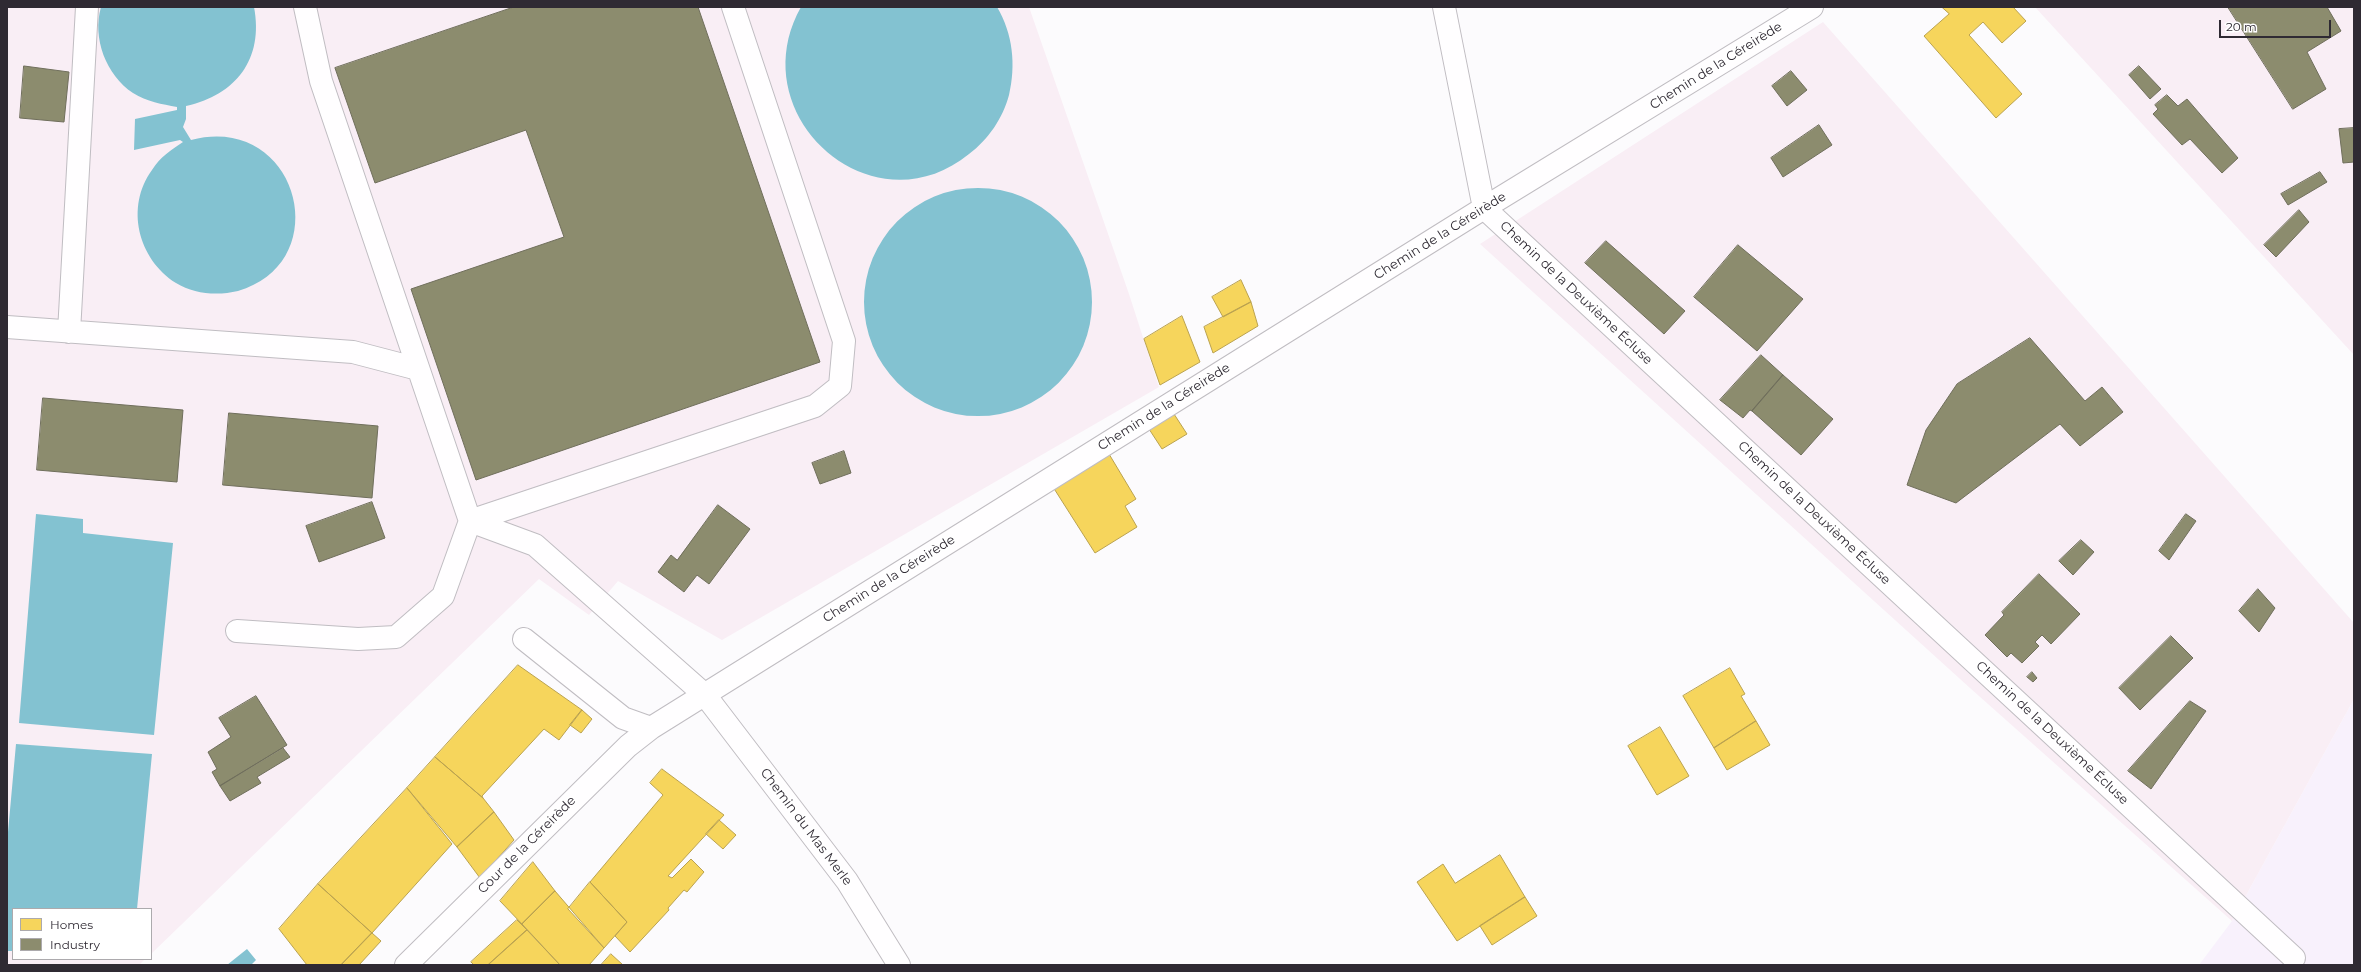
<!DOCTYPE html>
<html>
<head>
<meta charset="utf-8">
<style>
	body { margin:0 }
	#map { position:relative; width:2361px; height:972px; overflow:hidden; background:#fcfbfd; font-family:Montserrat,sans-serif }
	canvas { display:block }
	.frame { position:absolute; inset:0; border:8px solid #2f2a33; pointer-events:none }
	.legend { position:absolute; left:12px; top:908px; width:140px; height:52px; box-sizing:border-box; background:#fff; border:1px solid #acaaad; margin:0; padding:5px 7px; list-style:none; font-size:12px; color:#2f2a33 }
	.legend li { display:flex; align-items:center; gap:8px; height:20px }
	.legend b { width:20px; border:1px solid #acaaad }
	.scale { position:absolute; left:2219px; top:20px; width:112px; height:18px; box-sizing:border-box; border:2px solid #2f2a33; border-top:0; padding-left:5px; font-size:12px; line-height:14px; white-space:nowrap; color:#2f2a33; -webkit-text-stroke:3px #fff; paint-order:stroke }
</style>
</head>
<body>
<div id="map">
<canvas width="2361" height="972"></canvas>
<div class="frame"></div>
<ul class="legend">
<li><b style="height:11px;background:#f6d55c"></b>Homes</li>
<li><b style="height:11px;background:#8c8c6e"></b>Industry</li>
</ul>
<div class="scale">20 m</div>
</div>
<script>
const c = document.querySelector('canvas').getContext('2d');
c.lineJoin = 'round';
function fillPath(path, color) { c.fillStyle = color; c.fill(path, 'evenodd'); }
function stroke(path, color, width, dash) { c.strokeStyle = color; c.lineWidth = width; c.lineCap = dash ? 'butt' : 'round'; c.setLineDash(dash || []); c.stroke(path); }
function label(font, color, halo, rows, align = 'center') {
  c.font = font + ' Montserrat,sans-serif'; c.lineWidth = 4; c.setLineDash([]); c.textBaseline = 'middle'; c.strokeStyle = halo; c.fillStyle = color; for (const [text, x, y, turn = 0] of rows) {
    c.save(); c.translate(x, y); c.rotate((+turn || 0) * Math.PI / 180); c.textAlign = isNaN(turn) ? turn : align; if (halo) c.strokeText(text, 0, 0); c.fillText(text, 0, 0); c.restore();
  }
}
fillPath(new Path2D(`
	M2354,699V965H2199L2232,921Z`), '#f8f1fc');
fillPath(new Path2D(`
	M7,7H1029L1129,294L1159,387L722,640L618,581L589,615L539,579L151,954V909H13V959H145L139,965H7Z
	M2035,7H2354V355Z
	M1823,22L2354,623V699L2232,921L1970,688L1480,244Z`), '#f9eef5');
fillPath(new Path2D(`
	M101,7H254C264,59 236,95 186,106V119L183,127L191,140C298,112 338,262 238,291C217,296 194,294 176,283C138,259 125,207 152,170C160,157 171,150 183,142L180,140L134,150L135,119L177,110V107C162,104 147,102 133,93C106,75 92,38 101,7Z
	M801,7H997C1013,34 1016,65 1009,95C1003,118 988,140 969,154C872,233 740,115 801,7Z
	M864 302a114 114 0 1 1 228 0a114 114 0 1 1-228 0Z
	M36,514L83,519V533L173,543L154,735L19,723Z
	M16,744L152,754L137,909H13V951H7V843Z
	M247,949L256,960L251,965H227Z`), '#83c2d1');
const homes = new Path2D(`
	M1942,7H2013L2026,21L2002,43L1983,22L1969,35L2022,94L1996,118L1924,36L1949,14Z
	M1241,280L1251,302L1223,317L1212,297Z
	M1251,302L1258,326L1213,353L1204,327Z
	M1182,316L1200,362L1160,385L1144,339Z
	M1174,414L1187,434L1162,449L1149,429Z
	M1109,454L1136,499L1125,506L1137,527L1095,553L1053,487Z
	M518,665L582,710L559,740L544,729L482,796L483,798L435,757Z
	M1730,668L1745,694L1741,696L1756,721L1714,748L1683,696Z
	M582,710L592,719L581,733L570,725Z
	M1756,721L1770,745L1727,770L1714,748Z
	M1660,727L1689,776L1657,795L1628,746Z
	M435,757L483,798L494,812L457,847L407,788Z
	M662,769L724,815L668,876L672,878L691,859L704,872L687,892L684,890L668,908L669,910L630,952L615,936L627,922L590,882L663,795L650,783Z
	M407,788L452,844L372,933L318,884Z
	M494,812L514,840L480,878L457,847Z
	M719,820L736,835L723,849L706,834Z
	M1500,855L1525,897L1457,941L1417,882L1443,864L1455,883Z
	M533,862L555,891L522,924L500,901Z
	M590,882L627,922L604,948L568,909Z
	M318,884L372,933L341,965H307L279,929Z
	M555,891L604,948L589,965H560L522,924Z
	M1525,897L1537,916L1492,945L1480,926Z
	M517,920L527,930L488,965H474L471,962Z
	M527,930L560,965H488Z
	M372,933L381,941L359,965H341Z
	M611,954L623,965H601Z`);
fillPath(homes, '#f6d55c');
stroke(homes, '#baa250', 1);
const industry = new Path2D(`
	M514,7H698L820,362L476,480L411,289L564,237L526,130L375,183L335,68Z
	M2228,7H2327L2341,31L2307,52L2326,89L2293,109Z
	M24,66L69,72L64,122L20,118Z
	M2139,66L2161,89L2150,99L2129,75Z
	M1791,71L1807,90L1787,106L1772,86Z
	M2167,95L2178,106L2187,99L2238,158L2222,173L2190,139L2182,145L2153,114L2158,109L2155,105Z
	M1819,125L1832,145L1783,177L1771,158Z
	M2354,128V162L2343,163L2339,129Z
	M2320,172L2327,182L2288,205L2281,194Z
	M2299,210L2309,222L2276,257L2264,245Z
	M1606,241L1685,311L1664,334L1585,263Z
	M1738,245L1803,299L1757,351L1694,297Z
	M2030,338L2085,401L2102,387L2123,412L2080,446L2060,424L1956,503L1907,485L1926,430L1957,384Z
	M1761,355L1783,375L1752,411L1750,410L1743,418L1720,400Z
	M1783,375L1833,419L1801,455L1752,411Z
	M43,398L183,410L177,482L37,470Z
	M229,413L378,426L372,498L223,485Z
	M844,451L851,473L820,484L812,463Z
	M372,502L385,538L319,562L306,526Z
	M718,505L750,529L709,584L697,575L684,592L658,572L671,555L677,560Z
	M2186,514L2196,521L2169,560L2159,551Z
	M2081,540L2094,552L2073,575L2059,561Z
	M2039,574L2080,614L2051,644L2042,635L2035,642L2039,646L2022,663L2011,653L2007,657L1985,635L2004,615L2002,612Z
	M2258,589L2275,608L2259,632L2239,611Z
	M2171,636L2193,658L2140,710L2119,688Z
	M2032,672L2037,678L2033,682L2027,677Z
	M256,696L287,745L220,786L212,772L217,769L208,752L231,737L219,718Z
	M2190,701L2206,711L2151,789L2128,771Z
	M283,748L290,757L257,777L261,783L230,801L220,786Z`);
fillPath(industry, '#8c8c6e');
stroke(industry, '#706f5c', 1);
const minor = new Path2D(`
	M305,7L321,81L470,521L535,545L705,695L847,881L899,965
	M1444,7L1484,208L2294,958
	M7,327L353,352L418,369
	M69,332L87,7
	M237,631L358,639L396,637L443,596L470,521L815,406L840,386L844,341L733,7
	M524,639L623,718L651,728L1484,208L1812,7
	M406,965L628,746L651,728`);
stroke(minor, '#c0bdc2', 24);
stroke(minor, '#fffeff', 22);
label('13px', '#2f2a33', '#fff', [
	["Chemin de la Céreirède",1716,66,-32],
	["Chemin de la Céreirède",1440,236,-32],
	["Chemin de la Deuxième Écluse",1576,293,43],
	["Chemin de la Céreirède",1164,407,-32],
	["Chemin de la Deuxième Écluse",1814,513,43],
	["Chemin de la Céreirède",889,579,-32],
	["Chemin de la Deuxième Écluse",2052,733,43],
	["Chemin du Mas Merle",806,827,53],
	["Cour de la Céreirède",527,845,-45]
]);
</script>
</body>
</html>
